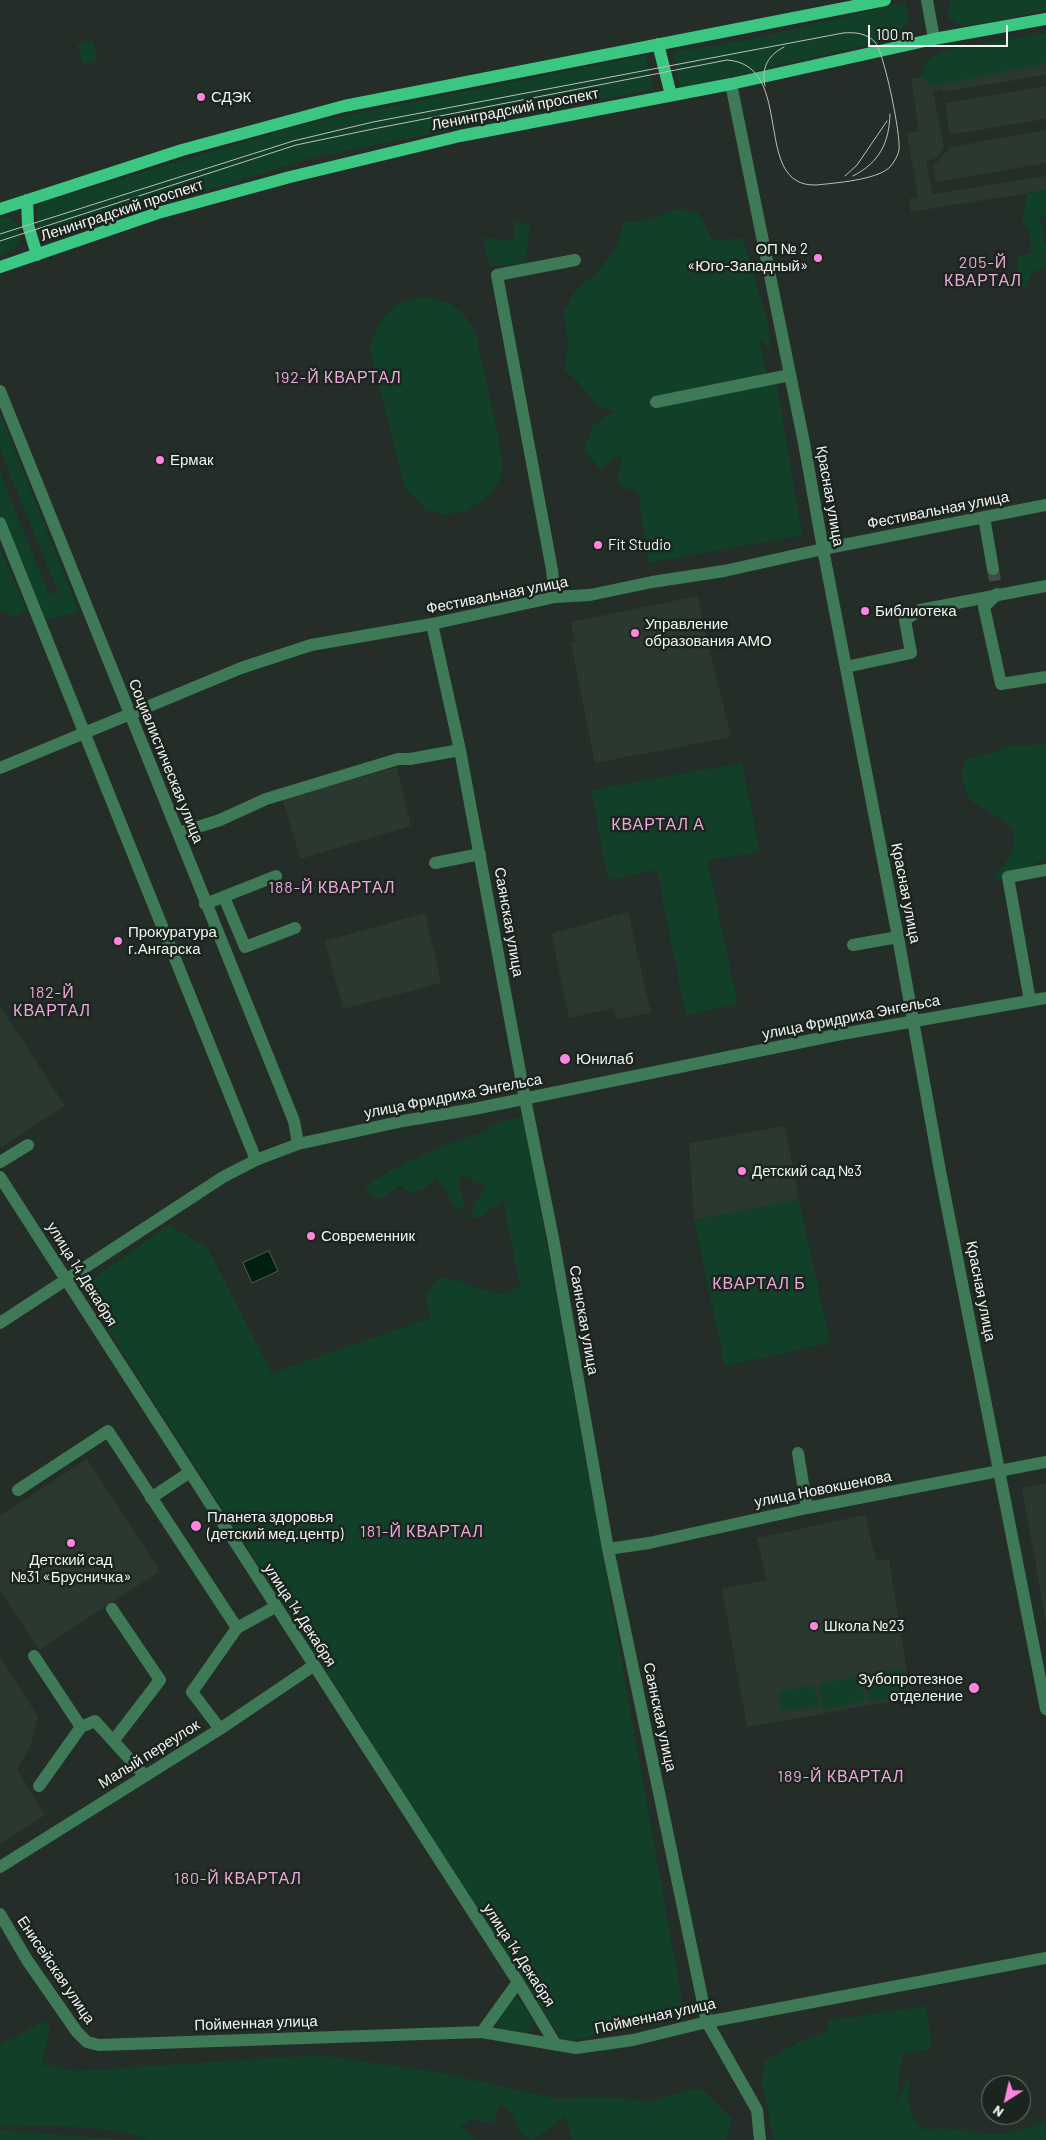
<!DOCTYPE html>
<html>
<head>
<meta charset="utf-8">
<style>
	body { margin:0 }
	#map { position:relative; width:1046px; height:2140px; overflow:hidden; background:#252d28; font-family:Barlow,sans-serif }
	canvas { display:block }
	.north { position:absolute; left:981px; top:2075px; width:50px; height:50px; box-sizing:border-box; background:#1b241e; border:1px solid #707873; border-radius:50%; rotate:215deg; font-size:14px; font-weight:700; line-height:20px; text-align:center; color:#f0f5f2 }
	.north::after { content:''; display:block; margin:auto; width:18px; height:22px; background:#fe86e0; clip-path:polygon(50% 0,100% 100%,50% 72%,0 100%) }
	.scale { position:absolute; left:868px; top:25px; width:140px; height:22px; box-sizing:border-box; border:2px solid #f0f5f2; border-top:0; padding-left:6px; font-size:15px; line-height:18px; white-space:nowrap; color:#f0f5f2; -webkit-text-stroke:4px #1b241e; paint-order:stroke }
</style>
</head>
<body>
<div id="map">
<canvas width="1046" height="2140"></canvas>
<div class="north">N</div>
<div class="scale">100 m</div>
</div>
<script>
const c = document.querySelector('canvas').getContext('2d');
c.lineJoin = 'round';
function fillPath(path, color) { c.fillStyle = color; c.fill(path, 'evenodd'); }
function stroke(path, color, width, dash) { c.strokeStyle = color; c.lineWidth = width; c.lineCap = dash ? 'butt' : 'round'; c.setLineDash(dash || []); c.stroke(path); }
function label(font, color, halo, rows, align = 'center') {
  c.font = font + ' Barlow,sans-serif'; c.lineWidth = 5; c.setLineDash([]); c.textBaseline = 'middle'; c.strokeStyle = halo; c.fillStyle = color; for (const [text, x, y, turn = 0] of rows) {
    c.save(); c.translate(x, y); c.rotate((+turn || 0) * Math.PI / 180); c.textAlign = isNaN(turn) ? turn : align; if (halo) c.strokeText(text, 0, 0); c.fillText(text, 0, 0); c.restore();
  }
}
fillPath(new Path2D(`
	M1046,57V75L943,92L941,89L933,91L944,148L935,159L926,161L932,194L1046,176V190L911,212L909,199L918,197L907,133L919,131L911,79Z
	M1046,86V119L950,135L945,103Z
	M1046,130V163L936,182L934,165L951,147Z
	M697,596L731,737L595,763L571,643L575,642L571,622Z
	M397,767L411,826L300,859L283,799Z
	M628,912L651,1013L617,1019L614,1008L569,1018L551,934Z
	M425,913L441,983L343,1009L325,941Z
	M0,1006L65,1106L1,1147L0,1146Z
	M785,1126L799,1200L694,1220L689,1143Z
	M87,1459L160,1571L39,1650L0,1590V1516Z
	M1046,1483V1623L1022,1488Z
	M865,1515L876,1561L889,1559L911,1698L747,1727L722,1589L767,1580L757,1538Z
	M0,1656L38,1717L30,1747L17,1769L45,1815L0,1844Z`), '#2a382f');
fillPath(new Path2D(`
	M953,0H1046V10L972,26L961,25L948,18L949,4Z
	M906,2L909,20L900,33L889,40L680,88L673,52L753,39Z
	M1046,33V63L931,87L920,76L927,60L948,49Z
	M92,40L98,59L83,64L77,45Z
	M646,55L653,89L311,158L57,237C34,235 34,221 40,203L304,124Z
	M1046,190V217H1040L1046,246V268L1034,270L1024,290L1016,276L1018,257L1031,253L1030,233L1022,220L1027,193Z
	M674,209L698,213L713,240L743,238L768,323L770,350L759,338L768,383L776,381L802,535L649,563L638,493L620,486L618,479L622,459L616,455L601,470L584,451L592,426L613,412L598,407L579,383L564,369L569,345L563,314L575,291L597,272L614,252L624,222L649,220Z
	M0,218H9L18,224L20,240L13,250L0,256Z
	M513,220L530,226L525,264L489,266L483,237L507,241L515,239Z
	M424,297C451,301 463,309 476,333L498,435L503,469L499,481L489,495L468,510L445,515L427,510L405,489L370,352C376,319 389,302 424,297Z
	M0,413L79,611L46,620L35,604L0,515V472L49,594L58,592L0,450Z
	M0,548L27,611L15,617L0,611Z
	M1046,744V859L1038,862L1013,880L993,879C999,870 1011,857 1014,846C1019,817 983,814 969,798C966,794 964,786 963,780C961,773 963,764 967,758L989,754L1009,746Z
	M742,763L760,852L707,860L738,1004L686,1015L657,870L608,880L591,790Z
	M524,1116L685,2017L563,2042L81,1287L169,1225L207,1247L272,1373L430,1318L426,1295L439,1277L460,1281L487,1291L502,1294L520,1287L503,1200L480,1217L470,1218L475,1203L486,1186L462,1175L459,1188L465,1206L458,1210C448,1200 445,1188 437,1177L422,1190L411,1193L400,1186L382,1198L372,1197L365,1186C402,1161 447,1143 490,1130L489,1126Z
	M799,1200L830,1343L725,1366L694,1220Z
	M903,1669L907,1694L869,1701L864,1676Z
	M860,1676L865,1701L823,1710L818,1684Z
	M815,1685L819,1706L782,1711L778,1692Z
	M518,1998L523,2004L533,2022L531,2030L526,2035L499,2030L497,2025L510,2001Z
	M926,2006L932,2049L902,2054L896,2104L909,2075C908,2096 906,2113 922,2129C931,2129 940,2128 949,2129C987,2133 1012,2140 1045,2120L1046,2140H774L762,2082L765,2060L807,2038L828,2033L826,2021Z
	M44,2021L50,2028L42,2065L76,2071L319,2055L437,2072L558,2099L599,2097L651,2101L692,2089L703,2090L732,2119L726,2140H571L572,2135L564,2116L534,2140C519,2139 517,2122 510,2112C507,2109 503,2106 500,2103L493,2124L472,2119L459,2127L478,2140H146C126,2125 29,2126 0,2125V2045Z
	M0,2130L125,2140H0Z`), '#123f28');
const water = new Path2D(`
	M269,1251L278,1271L252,1283L243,1263Z`);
fillPath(water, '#011f0f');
stroke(water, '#495f53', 1);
stroke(new Path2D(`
	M993,569L996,587`), '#434b46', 12, [12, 6]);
stroke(new Path2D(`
	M927,0L934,39
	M731,84L804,443L823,549L898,937L940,1171L1046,1709
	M0,391C100,634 195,878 294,1121L298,1144
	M656,402L790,375
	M984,517L993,569
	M0,523L256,1160
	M997,594L984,607L1001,684L1046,677
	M555,597L552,570L497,275L575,260
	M432,624L460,750L525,1099L553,1238L608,1549L707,2022L757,2110L760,2140
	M846,667L911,653L905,620L920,610L1046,586
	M0,768L241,668L311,645L432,624L555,597L590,595L652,582L724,571L823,549L1046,505
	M179,833L220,820L266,799L398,759H410L460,750
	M435,863L480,854
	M224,897L245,947L295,928
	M205,904L276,876
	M853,945L898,937
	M1030,1001L1008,877L1046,870
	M0,1162L28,1145
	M0,1177L518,1982L556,2045
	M0,1323L223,1177L256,1160L298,1144L403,1121L474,1109L836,1035L1046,998
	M798,1453L807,1508
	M18,1490L108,1431L237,1628
	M151,1498L190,1472
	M608,1549L649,1543L807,1508L1046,1462
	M112,1609L160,1680L114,1740
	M34,1656L81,1727
	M220,1729L192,1692L237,1628L275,1607
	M39,1786L81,1727L95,1721L145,1776
	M0,1867L220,1729L313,1666
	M0,1914L27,1960L77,2032L87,2042L99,2045L482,2032L576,2048L633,2040L707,2022L1046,1958
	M482,2032L518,1982`), '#3e7958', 12);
stroke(new Path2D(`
	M658,44L671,95
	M27,200L28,225L37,255
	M0,209L182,150L344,106L885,0
	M0,267L158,213L290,177L460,136L731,84L934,39L1046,19`), '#3bc682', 12);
stroke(new Path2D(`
	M765,86C761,68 768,55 784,47
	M845,176L857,165L887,121
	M853,176C880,162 889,143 890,114
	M0,234L293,141L373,122L843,33C855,32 866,33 875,42C884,52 901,135 899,150C898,156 894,162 890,167C877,180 835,183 816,185C750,187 797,65 727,60L373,129L296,145L0,241`), '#bac0bc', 1);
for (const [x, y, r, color] of [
	[201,97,5,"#fe86e0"],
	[818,258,5,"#fe86e0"],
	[160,460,5,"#fe86e0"],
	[598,545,5,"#fe86e0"],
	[865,611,5,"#fe86e0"],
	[635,633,5,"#fe86e0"],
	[118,941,5,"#fe86e0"],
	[565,1059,6,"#fe86e0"],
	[742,1171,5,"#fe86e0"],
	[311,1236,5,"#fe86e0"],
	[196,1526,6,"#fe86e0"],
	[71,1543,5,"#fe86e0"],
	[814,1626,5,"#fe86e0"],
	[974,1688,6,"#fe86e0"]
]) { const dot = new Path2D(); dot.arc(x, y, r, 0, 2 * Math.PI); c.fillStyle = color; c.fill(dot); stroke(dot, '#1b241e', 2); }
label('15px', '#f0f5f2', '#1b241e', [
	["СДЭК",211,97],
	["ОП № 2",808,249,"right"],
	["«Юго-Западный»",808,266,"right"],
	["Ермак",170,460],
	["Fit Studio",608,545],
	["Библиотека",875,611],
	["Управление",645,624],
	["образования АМО",645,641],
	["Прокуратура",128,932],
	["г.Ангарска",128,949],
	["Юнилаб",576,1059],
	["Детский сад №3",752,1171],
	["Современник",321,1236],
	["Планета здоровья",207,1517],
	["(детский мед.центр)",207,1534],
	["Детский сад",71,1560,"center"],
	["№31 «Брусничка»",71,1577,"center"],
	["Школа №23",824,1626],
	["Зубопротезное",963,1679,"right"],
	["отделение",963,1696,"right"]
], 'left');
label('15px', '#f0f5f2', '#1b241e', [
	["Ленинградский проспект",515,109,-11],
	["Ленинградский проспект",122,210,-18],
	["Красная улица",830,496,80],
	["Фестивальная улица",938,510,-11],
	["Фестивальная улица",497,595,-11],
	["Социалистическая улица",166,761,68],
	["Красная улица",906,893,79],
	["Саянская улица",509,922,80],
	["улица Фридриха Энгельса",851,1017,-11],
	["улица Фридриха Энгельса",453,1096,-11],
	["улица 14 Декабря",82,1274,58],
	["Красная улица",981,1291,79],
	["Саянская улица",584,1320,80],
	["улица Новокшенова",823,1489,-11],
	["улица 14 Декабря",300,1615,57],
	["Саянская улица",660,1717,78],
	["Малый переулок",149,1754,-32],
	["улица 14 Декабря",519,1955,57],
	["Енисейская улица",56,1970,56],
	["Пойменная улица",655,2016,-12],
	["Пойменная улица",256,2023,-2]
]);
c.letterSpacing = '1px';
label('16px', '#eba8d8', '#1b241e', [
	["205-Й",983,263],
	["КВАРТАЛ",983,281],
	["192-Й КВАРТАЛ",338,378],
	["КВАРТАЛ А",658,825],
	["188-Й КВАРТАЛ",332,888],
	["182-Й",52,993],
	["КВАРТАЛ",52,1011],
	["КВАРТАЛ Б",759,1284],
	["181-Й КВАРТАЛ",422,1532],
	["189-Й КВАРТАЛ",841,1777],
	["180-Й КВАРТАЛ",238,1879]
]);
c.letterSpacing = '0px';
</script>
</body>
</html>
